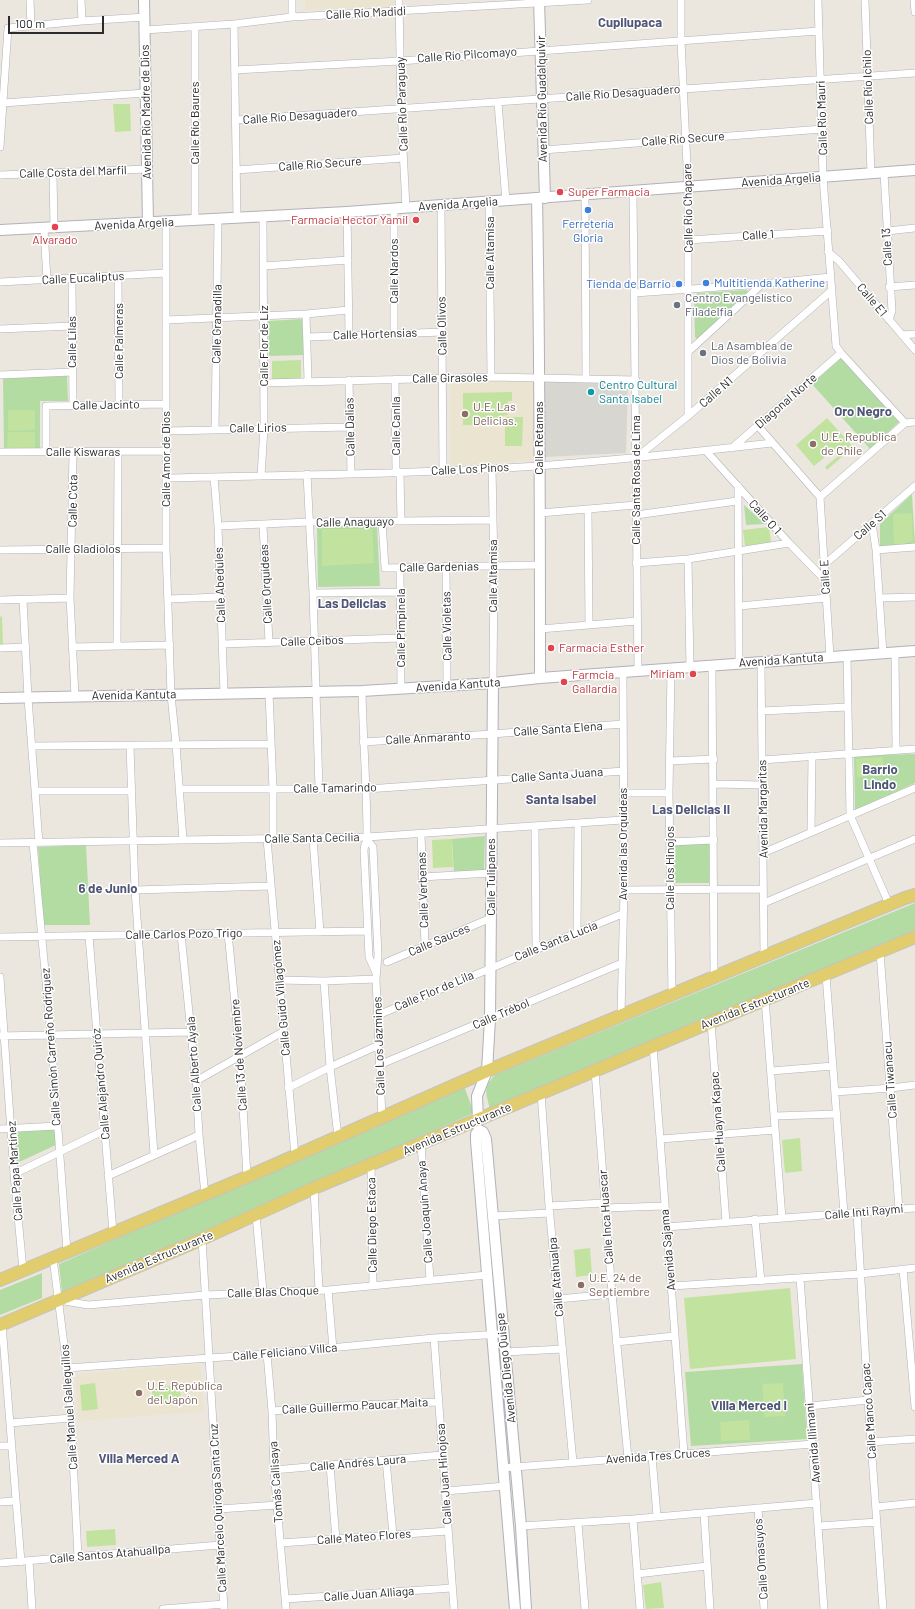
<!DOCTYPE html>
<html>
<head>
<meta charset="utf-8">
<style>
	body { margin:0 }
	#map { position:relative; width:915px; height:1609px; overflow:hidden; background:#ebe7df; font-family:Barlow,sans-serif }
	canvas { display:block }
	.scale { position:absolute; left:8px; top:16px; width:96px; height:18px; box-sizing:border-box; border:2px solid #2b2b2b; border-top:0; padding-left:5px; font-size:12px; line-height:14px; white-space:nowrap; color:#2b2b2b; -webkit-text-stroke:3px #fff; paint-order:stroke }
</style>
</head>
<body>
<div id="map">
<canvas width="915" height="1609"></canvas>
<div class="scale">100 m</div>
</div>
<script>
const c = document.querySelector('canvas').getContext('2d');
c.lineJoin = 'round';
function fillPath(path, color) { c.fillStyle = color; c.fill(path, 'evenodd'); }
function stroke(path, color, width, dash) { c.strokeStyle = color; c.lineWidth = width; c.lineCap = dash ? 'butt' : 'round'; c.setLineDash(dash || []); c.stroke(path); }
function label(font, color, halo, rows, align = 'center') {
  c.font = font + ' Barlow,sans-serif'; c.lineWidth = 3; c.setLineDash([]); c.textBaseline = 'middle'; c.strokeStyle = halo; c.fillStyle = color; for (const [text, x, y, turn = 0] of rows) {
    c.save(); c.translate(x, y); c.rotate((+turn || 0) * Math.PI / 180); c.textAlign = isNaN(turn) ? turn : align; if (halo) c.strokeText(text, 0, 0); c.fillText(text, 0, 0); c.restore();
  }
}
fillPath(new Path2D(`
	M305,0H394V6L305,10Z
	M533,380L534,458L533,460L452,466L450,464V384L452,382Z
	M200,1364L204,1408L200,1412L78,1421L75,1378L77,1374Z`), '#ebe4d1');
fillPath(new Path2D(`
	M747,290L748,295L703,335L697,339L695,337L694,297L698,293Z
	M302,319L304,355L269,356L268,321Z
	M841,358L899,422L870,449L812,384Z
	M67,376L68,401H40V450L4,451L3,378Z
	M912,494L915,544L880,550V524Z
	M744,505L765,524L746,525Z
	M377,525L380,586L318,587L317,527Z
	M915,754V783L855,810L854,756Z
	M485,836L484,870L454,874L452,839Z
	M674,844H710L709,883H673Z
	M86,845L90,925H43L38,847Z
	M915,903V930L490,1109C486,1093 483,1088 495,1075Z
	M464,1086L474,1113L62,1293L59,1264Z
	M54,1128L58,1144L17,1163L13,1129Z
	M42,1273V1298L0,1315V1290Z
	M802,1364L807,1439L691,1446L685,1372Z`), '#b3dca2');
fillPath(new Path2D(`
	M113,104H130L131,131L115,132Z
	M301,360V379L272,380V361Z
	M512,392V401H508V415L501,416L502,425H463V393Z
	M8,410H35V430L8,431Z
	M505,417H523L522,446H505Z
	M827,418L853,447L827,470L825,467L843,452L838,446L814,466L796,445Z
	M8,432H35V448H7Z
	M912,513L913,541L894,547L893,514Z
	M769,527L771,542L745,546L743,530Z
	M322,529H372L374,563L322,566Z
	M2,616L3,645H0V617Z
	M883,757L884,775L857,777L856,759Z
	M452,839L453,867L433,868L432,840Z
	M800,1138L802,1171L785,1173L782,1140Z
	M590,1248L592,1275L576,1277L574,1250Z
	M790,1288L796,1359L690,1369L684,1298Z
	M95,1383L98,1409L82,1411L80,1385Z
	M783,1383L785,1416L765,1417L762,1384Z
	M180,1386L181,1403L152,1404V1387Z
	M749,1420L750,1440L721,1441L720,1422Z
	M115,1529L116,1545L87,1547L86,1531Z
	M661,1582L664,1608L646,1609L643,1585Z`), '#c2e29f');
fillPath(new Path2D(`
	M545,381L628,383L626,453L545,457Z`), '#d8d6d1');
const street = new Path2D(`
	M30,0L31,25
	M81,0L82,21
	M292,0V17
	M399,0L401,109L406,208
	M681,0V41L688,187V416
	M818,0L823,177L836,346L841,353L905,423
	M865,0L871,174
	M914,0L915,12
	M234,24L237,218
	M195,27V220
	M145,30L234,24L292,17L588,0
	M235,70L400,61L819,31
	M3,103L145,93
	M498,103L506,201
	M236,120L915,73
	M0,147L8,28L82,21L145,17
	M543,150L823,129
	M236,170L403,158
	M53,173L54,229
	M884,173L892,311L889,320
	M0,175L147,169
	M633,191L638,672
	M585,194L586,378
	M489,202L491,377
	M441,205L443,471
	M394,209V333
	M347,212L349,334
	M166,222V548L171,695L176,744L183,840
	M44,229L47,280
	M887,231L915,228
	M688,240L828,231
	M828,252L839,261L915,350
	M264,266L348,260
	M118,277L119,404
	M72,279L73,405
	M0,282L166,273
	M889,287L915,285
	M635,293L762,284L830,277
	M306,314L308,381
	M166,320L306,314L349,310
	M0,329L72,326
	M902,335L915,334
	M308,337L443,332
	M688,352L762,284
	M0,375L72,372
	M395,379L396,473
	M349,380L351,474
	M264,383L491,377L636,380
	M905,423L915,422
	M758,426L820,497
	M215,429L218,219
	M167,431L349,427
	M732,448L841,353
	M0,452L167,451
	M46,452V406L166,404
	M707,452L789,543L825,580
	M73,453L70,598L75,696
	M637,457L688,416L831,291
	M492,468L494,566L493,683
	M400,472L401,521
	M307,474L313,593L319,788
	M261,476L264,428L263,217
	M214,477L218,526L224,693
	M166,478C290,475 414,474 538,466C617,460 694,452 772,443
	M738,486L739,663
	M820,497L830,657
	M820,497L905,423
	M588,509L589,625
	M540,513L636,505
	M636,515L737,501
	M382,521L385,568L541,565
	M872,523L876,550L883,653
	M263,525L269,642
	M218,526L309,522L493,520
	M0,550L166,548
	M876,550L915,547
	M688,559L690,668
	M636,563L688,559L789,543
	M825,564L915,486
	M446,566L447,685
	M400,568L401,689
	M313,593L400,592
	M879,598L915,597
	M168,599L220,597
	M0,600L70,598
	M23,600L28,698L39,843
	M739,606L826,598
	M540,629L637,621
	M223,644L400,638
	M117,646L118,453
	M72,647L170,645
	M0,648L26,647
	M895,653L896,750
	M847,656L850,815L889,904
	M761,662L764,957
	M712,666L714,977
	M671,670L669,793L672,994
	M362,691C363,740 367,788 367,837L368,841L373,847L378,955L376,979L382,1118
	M269,693L273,789V839
	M761,711L848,707
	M363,742L492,734L623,724
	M32,746L271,744
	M130,746L135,890L154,1154
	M762,760L915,749
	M670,761L714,759
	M714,784L762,785
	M179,789H367L624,771
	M35,791H132
	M623,793H669
	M535,826L536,950
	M811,832L812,756
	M421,834L425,946
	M267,839L295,1156
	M313,839L320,932
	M368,841L365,844L364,850L369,957L376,973
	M670,842L714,840
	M0,843L367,837L623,820
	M33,843L51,1035L67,1251
	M763,853L915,788
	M422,877L491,873
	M135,890L271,886
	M624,890L763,889
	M764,903L915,839
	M228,933L240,1055L247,1177
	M577,933L578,823
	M181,934L196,1081L199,1135L205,1195
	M89,936L113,1232
	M0,937L367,931
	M880,952L899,1209
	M387,962L491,918
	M826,975L844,1214
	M0,977L14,1174L23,1270
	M279,980L324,981L376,979
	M324,981L330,1067L338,1137
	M765,999L782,1218
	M378,1015L622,914
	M621,1015L624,890L623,673
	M711,1022L726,1222
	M0,1036L192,1032
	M653,1046C664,1182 673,1318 684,1454
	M379,1065L622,963
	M595,1071L612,1294L628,1458
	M771,1071L833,1066
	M196,1081L284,1031
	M288,1088L330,1067L379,1045
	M835,1092L891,1088L915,1085
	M541,1093L549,1206L573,1462
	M775,1116L837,1114
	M0,1129L57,1126
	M661,1139L775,1130
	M421,1143L430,1280
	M371,1164L373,1285
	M14,1174L105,1130
	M108,1176L199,1135
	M314,1188L319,1290
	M549,1206L604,1203
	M605,1208L664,1206
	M857,1213L868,1400L883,1609
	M256,1215L263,1292
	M492,1216L550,1213
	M755,1219L761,1281
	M666,1227L915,1208
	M202,1239L224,1609
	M53,1258L67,1368L71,1418L78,1557
	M903,1269L915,1407
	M800,1278L824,1609
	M672,1286L860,1274L915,1268
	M328,1290L333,1349
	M558,1299L612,1294
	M59,1300L88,1305L205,1295L328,1290L487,1275
	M2,1324L21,1562
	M434,1338L454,1609
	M616,1342L674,1336
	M505,1352L563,1349
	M267,1354L272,1411L274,1470L286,1609
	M67,1368L267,1354L434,1338L502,1334
	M810,1406L868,1400
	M272,1411L357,1405L439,1402
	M10,1423L71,1418
	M871,1442L915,1439
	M0,1446H11
	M652,1456L657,1516
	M386,1460L393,1535
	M330,1465L336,1540
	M502,1468L813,1444
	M274,1470L442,1455
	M446,1491L505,1486
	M0,1502L16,1501
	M876,1507L915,1503
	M758,1508L764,1609
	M219,1509L277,1505
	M704,1513L710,1609
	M633,1519L640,1609
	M578,1523L585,1609
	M521,1526L633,1519L817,1503
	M819,1526L877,1522
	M281,1543L448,1531
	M29,1561L32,1609
	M0,1563L220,1545
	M637,1574L707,1566
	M285,1599L452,1588
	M163,1609L224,1604`);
const secondary = new Path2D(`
	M144,0L148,223
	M539,0L545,198
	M537,198C540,358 540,518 540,678
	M0,230L347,212L915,170
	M0,698L362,691L493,683L540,678L915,651
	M478,1120L477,1096L487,1071L490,1019L493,683
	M515,1609L476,1141V1134L479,1130L483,1132L486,1139L521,1526L526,1609`);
const primary = new Path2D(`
	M0,1280L247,1177L487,1071L905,898L915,895
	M0,1325L202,1239L314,1188L915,937`);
stroke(street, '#b0b1ba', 8);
stroke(secondary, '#b0b1ba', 12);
stroke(primary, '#c4c4c4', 14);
stroke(street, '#fff', 7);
stroke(secondary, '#fff', 10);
stroke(primary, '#e1cc6e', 12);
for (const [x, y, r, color] of [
	[560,192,4,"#e0444e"],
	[588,210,4,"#3f7fe0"],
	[416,220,4,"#e0444e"],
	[55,227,4,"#e0444e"],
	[706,283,4,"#3f7fe0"],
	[679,284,4,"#3f7fe0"],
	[677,305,4,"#6b7280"],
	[703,353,4,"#6b7280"],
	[591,392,4,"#0f9aa8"],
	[465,414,4,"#8d6e63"],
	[813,444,4,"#8d6e63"],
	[551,648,4,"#e0444e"],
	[693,674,4,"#e0444e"],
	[564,682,4,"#e0444e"],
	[581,1285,4,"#8d6e63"],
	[139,1393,4,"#8d6e63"]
]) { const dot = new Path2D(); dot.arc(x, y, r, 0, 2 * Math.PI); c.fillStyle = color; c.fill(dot); stroke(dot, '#fff', 1.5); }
label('12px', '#2b2b2b', '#fff', [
	["Calle Río Madidi",366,13,-3],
	["Calle Río Pilcomayo",467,55,-4],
	["Calle Río Ichilo",868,87,-92],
	["Calle Río Desaguadero",623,93,-4],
	["Avenida Río Guadalquivir",542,99,-91],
	["Calle Río Paraguay",402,104,-92],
	["Avenida Río Madre de Dios",146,112,-91],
	["Calle Río Desaguadero",300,116,-4],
	["Calle Río Mauri",822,118,-92],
	["Calle Río Baures",195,123,-90],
	["Calle Río Secure",683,139,-4],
	["Calle Río Secure",320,164,-4],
	["Calle Costa del Marfil",73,172,-2],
	["Avenida Argelia",781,180,-4],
	["Avenida Argelia",458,204,-4],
	["Calle Río Chapare",688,208,-91],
	["Avenida Argelia",134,224,-3],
	["Calle 1",758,235,-4],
	["Calle 13",887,247,-93],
	["Calle Altamisa",490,253,-90],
	["Calle Nardos",394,271,-90],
	["Calle Eucaliptus",83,278,-3],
	["Calle E1",872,300,50],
	["Calle Granadilla",217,324,-89],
	["Calle Olivos",442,326,-91],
	["Calle Hortensias",375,334,-2],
	["Calle Palmeras",119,341,-90],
	["Calle Lilas",72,342,-90],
	["Calle Flor de Liz",264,346,-90],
	["Calle Girasoles",450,378,-1],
	["Calle N1",716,392,-41],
	["Diagonal Norte",786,401,-41],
	["Calle Jacinto",106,405,-1],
	["Calle Canlla",396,426,-90],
	["Calle Dalias",350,427,-91],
	["Calle Lirios",258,428,-1],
	["Calle Retamas",539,438,-90],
	["Calle Kiswaras",83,452],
	["Calle Amor de Dios",166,459,-90],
	["Calle Los Pinos",470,469,-3],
	["Calle Santa Rosa de Lima",636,480,-90],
	["Calle C'ota",73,501,-89],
	["Calle O 1",765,517,48],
	["Calle Anaguayo",355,522,-1],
	["Calle S1",870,525,-41],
	["Calle Gladiolos",83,549],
	["Calle Gardenias",439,567,-1],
	["Calle Altamisa",493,576,-90],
	["Calle E",825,577,-93],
	["Calle Orquídeas",266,584,-93],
	["Calle Abedules",220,585,-92],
	["Calle Violetas",447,626,-91],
	["Calle Pimpinela",401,628,-90],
	["Calle Ceibos",312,641,-2],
	["Avenida Kantuta",781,660,-4],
	["Avenida Kantuta",458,685,-4],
	["Avenida Kantuta",134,695,-1],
	["Calle Santa Elena",558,729,-4],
	["Calle Anmaranto",428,738,-3],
	["Calle Santa Juana",557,775,-4],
	["Calle Tamarindo",335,788,-1],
	["Avenida Margaritas",763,809,-91],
	["Calle Santa Cecilia",312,838,-1],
	["Avenida las Orquídeas",623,844,-90],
	["Calle los Hinojos",670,868,-90],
	["Calle Tulipanes",491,877,-90],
	["Calle Verbenas",423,890,-92],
	["Calle Carlos Pozo Trigo",184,934,-1],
	["Calle Sauces",439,940,-23],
	["Calle Santa Lucía",556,941,-22],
	["Calle Flor de Lila",434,991,-23],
	["Calle Guido Villagómez",281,998,-95],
	["Avenida Estructurante",755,1004,-22],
	["Calle Trébol",501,1014,-23],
	["Calle Los Jazmines",379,1046,-92],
	["Calle Simón Carreño Rodríguez",51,1047,-94],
	["Calle 13 de Noviembre",239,1055,-94],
	["Calle Alberto Ayala",194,1064,-94],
	["Calle Tiwanacu",890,1080,-94],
	["Calle Alejandro Quiróz",101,1084,-95],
	["Calle Huayna Kapac",718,1122,-94],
	["Avenida Estructurante",457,1129,-23],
	["Calle Papa Martínez",15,1171,-94],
	["Calle Joaquín Anaya",425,1212,-94],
	["Calle Inti Raymi",864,1212,-5],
	["Calle Inca Huascar",606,1217,-94],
	["Calle Diego Estaca",372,1225,-91],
	["Avenida Sajama",668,1250,-95],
	["Avenida Estructurante",159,1257,-23],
	["Calle Atahualpa",556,1277,-95],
	["Calle Blas Choque",273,1292,-2],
	["Calle Feliciano Villca",285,1352,-5],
	["Avenida Diego Quispe",506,1368,-96],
	["Calle Guillermo Paucar Maita",355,1406,-3],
	["Calle Manuel Galleguillos",69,1407,-94],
	["Calle Manco Capac",869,1411,-94],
	["Avenida Illimani",813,1443,-95],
	["Avenida Tres Cruces",658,1456,-4],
	["Calle Andrés Laura",358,1463,-5],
	["Calle Juan Hinojosa",444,1474,-94],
	["Tomás Callisaya",276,1482,-94],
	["Calle Marcelo Quiroga Santa Cruz",218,1508,-93],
	["Calle Mateo Flores",364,1537,-4],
	["Calle Santos Atahuallpa",110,1554,-5],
	["Calle Omasuyos",761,1559,-94],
	["Calle Juan Alliaga",369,1594,-4]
]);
label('12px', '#be3a42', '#fff', [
	["Super Farmacia",568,192],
	["Farmacia Hector Yamil",408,220,"right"],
	["Alvarado",55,240,"center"],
	["Farmacia Esther",559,648],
	["Miriam",685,674,"right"],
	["Farmcia",572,675],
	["Gallardia",572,689]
], 'left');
label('12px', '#366cbe', '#fff', [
	["Ferretería",588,224],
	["Gloria",588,238],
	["Multitienda Katherine",714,283,"left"],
	["Tienda de Barrio",671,284,"right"]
]);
label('12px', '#5b616d', '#fff', [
	["Centro Evangelístico",685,298],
	["Filadelfia",685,312],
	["La Asamblea de",711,346],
	["Dios de Bolivia",711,360]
], 'left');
label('12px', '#0d838f', '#fff', [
	["Centro Cultural",599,385],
	["Santa Isabel",599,399]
], 'left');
label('12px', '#785e54', '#fff', [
	["U.E. Las",473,407],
	["Delicias.",473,421],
	["U.E. Republica",821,437],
	["de Chile",821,451],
	["U.E. 24 de",589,1278],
	["Septiembre",589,1292],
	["U.E. República",147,1386],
	["del Japón",147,1400]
], 'left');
label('bold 13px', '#505677', '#fff', [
	["Cupilupaca",630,23],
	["Oro Negro",863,412],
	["Las Delicias",352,604],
	["Barrio",880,770],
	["Lindo",880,785],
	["Santa Isabel",561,800],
	["Las Delicias II",691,810],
	["6 de Junio",108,889],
	["Villa Merced I",749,1406],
	["Villa Merced A",139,1459]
]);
</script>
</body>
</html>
